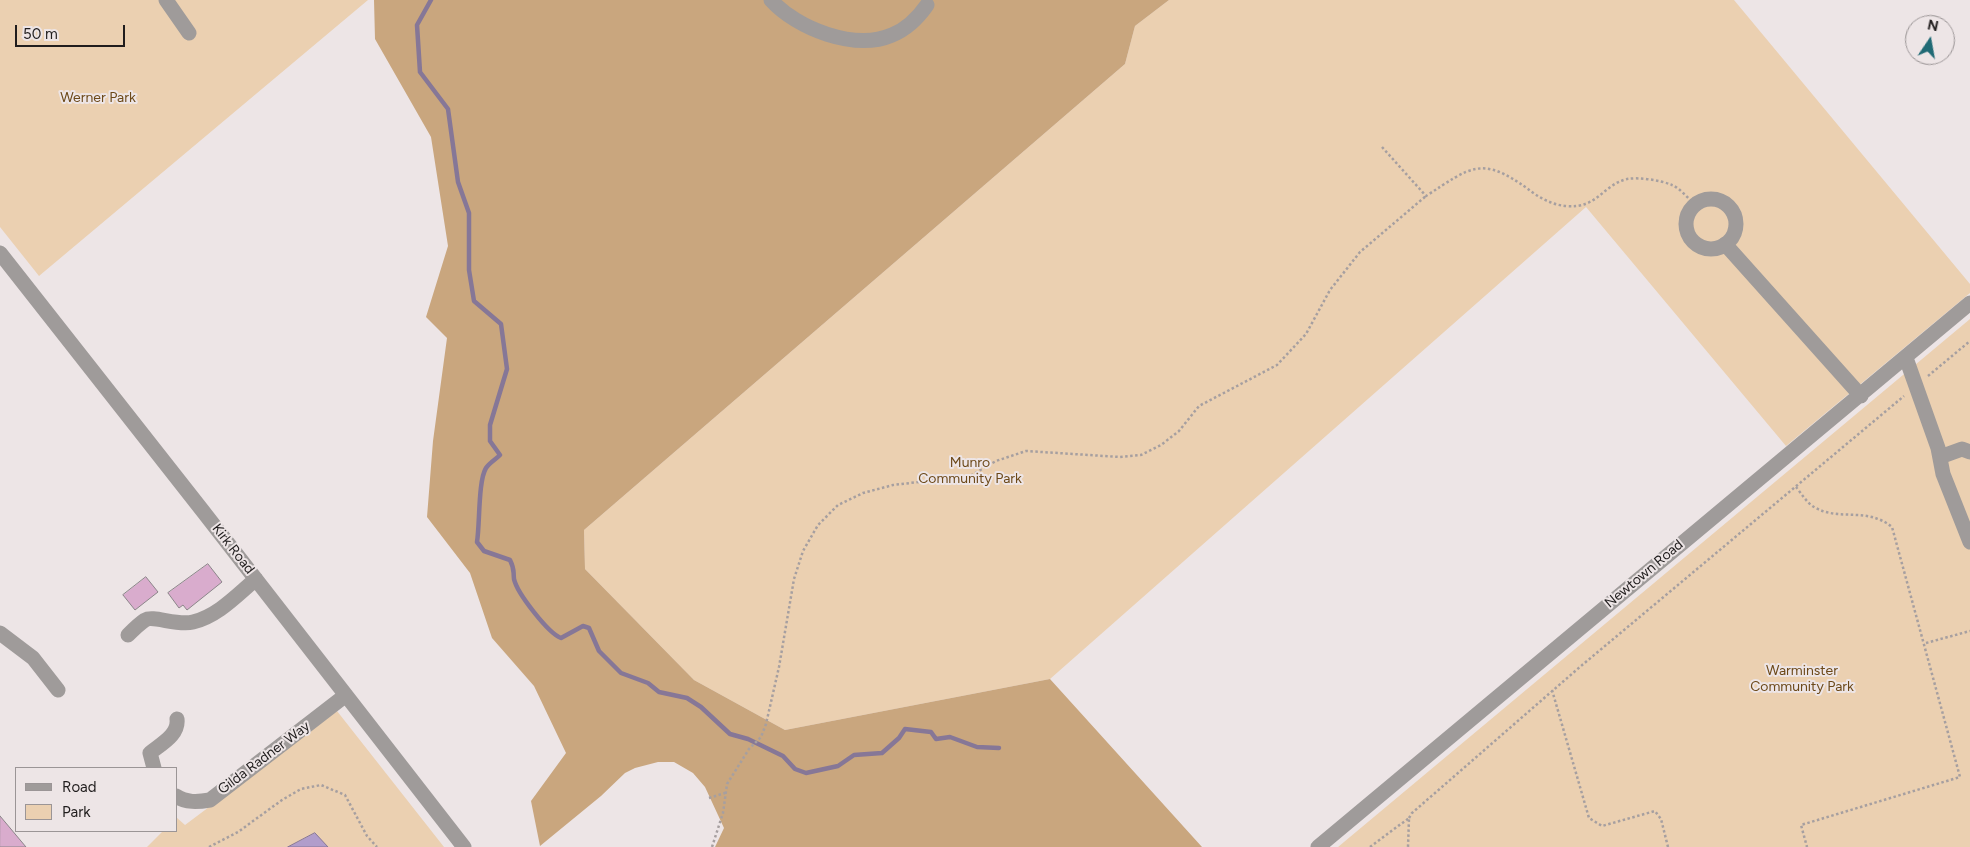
<!DOCTYPE html>
<html>
<head>
<meta charset="utf-8">
<style>
	body { margin:0 }
	#map { position:relative; width:1970px; height:847px; overflow:hidden; background:#ede5e6; font-family:Figtree,sans-serif }
	canvas { display:block }
	.legend { position:absolute; left:15px; top:767px; width:162px; height:65px; box-sizing:border-box; background:#ede5e6; border:1px solid #9b9596; margin:0; padding:6px 9px; list-style:none; font-size:15px; color:#201d1d }
	.legend li { display:flex; align-items:center; gap:10px; height:25px }
	.legend b { width:25px; border:1px solid #9b9596 }
	.north { position:absolute; left:1905px; top:15px; width:50px; height:50px; box-sizing:border-box; background:#ede5e6; border:1px solid #9b9596; border-radius:50%; rotate:12deg; font-size:14px; font-weight:700; line-height:20px; text-align:center; color:#201d1d }
	.north::after { content:''; display:block; margin:auto; width:18px; height:22px; background:#206a75; clip-path:polygon(50% 0,100% 100%,50% 72%,0 100%) }
	.scale { position:absolute; left:15px; top:25px; width:110px; height:22px; box-sizing:border-box; border:2px solid #201d1d; border-top:0; padding-left:6px; font-size:15px; line-height:18px; white-space:nowrap; color:#201d1d; -webkit-text-stroke:4px #ede5e6; paint-order:stroke }
</style>
</head>
<body>
<div id="map">
<canvas width="1970" height="847"></canvas>
<ul class="legend">
<li><b style="height:6px;background:#9f9b9a"></b>Road</li>
<li><b style="height:14px;background:#ebd0b1"></b>Park</li>
</ul>
<div class="north">N</div>
<div class="scale">50 m</div>
</div>
<script>
const c = document.querySelector('canvas').getContext('2d');
c.lineJoin = 'round';
function fillPath(path, color) { c.fillStyle = color; c.fill(path, 'evenodd'); }
function stroke(path, color, width, dash) { c.strokeStyle = color; c.lineWidth = width; c.lineCap = dash ? 'butt' : 'round'; c.setLineDash(dash || []); c.stroke(path); }
function label(font, color, halo, rows, align = 'center') {
  c.font = font + ' Figtree,sans-serif'; c.lineWidth = 4; c.setLineDash([]); c.textBaseline = 'middle'; c.strokeStyle = halo; c.fillStyle = color; for (const [text, x, y, turn = 0] of rows) {
    c.save(); c.translate(x, y); c.rotate((+turn || 0) * Math.PI / 180); c.textAlign = isNaN(turn) ? turn : align; if (halo) c.strokeText(text, 0, 0); c.fillText(text, 0, 0); c.restore();
  }
}
fillPath(new Path2D(`
	M0,0H368L39,276L0,227Z
	M1169,0H1734L1970,284V293L1786,446L1586,207L1050,679L785,730L694,680L585,569L584,530L1125,64L1135,26Z
	M1970,319V847H1338Z
	M337,711L444,847H147L163,831H176V817L185,825Z`), '#ebd0b1');
fillPath(new Path2D(`
	M374,0H1169L1135,26L1125,64L584,530L585,569L694,680L785,730L1050,679L1202,847H715L724,828L705,787L693,773L674,762H658L635,768L625,773L601,796L540,846L531,801L566,753L534,686L492,638L470,573L427,517L433,441L447,338L426,317L448,246L431,137L375,39Z`), '#c9a67e');
const water = new Path2D(`
	M315,833L328,847H288Z`);
fillPath(water, '#b19dcb');
stroke(water, '#867797', 1);
stroke(new Path2D(`
	M431,0L417,25L420,72L448,109L458,182L469,213V270L474,301L501,324L507,369L490,425V441L500,455C496,459 489,463 486,468C478,481 480,524 477,542L484,551L510,560C515,570 513,571 514,579C517,593 548,633 561,638L583,626L589,628L599,651L621,673L648,683L659,692L687,698L701,707L730,734L748,739L783,756L795,769L806,773L838,766L854,755L882,753L899,738L905,729L931,732L936,739L950,737L977,747L999,748`), '#867797', 4.5);
const building = new Path2D(`
	M208,564L222,582L187,610L183,605L179,608L168,593Z
	M146,577L158,592L135,610L123,595Z
	M0,816L26,847H0Z`);
fillPath(building, '#d9accd');
stroke(building, '#8b8589', 1);
stroke(new Path2D(`
	M1382,147L1426,196C1471,167 1481,155 1528,189C1538,197 1552,205 1566,206C1598,209 1602,185 1627,179C1639,177 1660,180 1672,185C1680,188 1688,199 1695,204
	M1928,376L1970,341
	M1796,487C1801,493 1807,503 1814,507C1839,522 1866,506 1892,527L1960,777L1801,825L1807,847
	M1926,643L1970,631
	M1552,690L1589,818L1602,826L1655,811L1661,819L1668,847
	M709,798L725,793
	M1409,818L1412,813L1581,666L1904,396
	M209,847L238,832L282,800L301,789L321,785L345,795L367,836L377,847
	M712,847L723,813L727,784L749,749L761,737L766,724L779,667L794,579L803,551L818,525L838,505L863,493L893,485L970,476L996,461L1026,451L1120,457L1141,455L1161,445L1179,431L1199,406L1277,365L1306,334L1330,290L1360,252L1426,196
	M1370,847L1409,818L1408,847`), '#a69fa0', 2.5, [2.5, 2.5]);
stroke(new Path2D(`
	M166,0L189,33
	M771,0C797,29 855,51 892,35C907,29 918,18 927,5
	M1686 224a25 25 0 1 1 50 0a25 25 0 1 1-50 0Z
	M1725,244L1861,396
	M0,253L202,510L464,847
	M1906,358L1938,448L1943,474L1970,542
	M1940,457L1962,449L1970,452
	M0,633L33,658L58,690
	M128,635C133,630 139,624 145,620C153,615 177,626 193,622C218,616 237,595 256,579
	M154,768L150,753C161,744 179,735 177,719
	M176,796C186,803 198,802 210,800L346,695
	M1318,847L1970,303`), '#9f9b9a', 15);
label('14px', '#6c4919', '#ede5e6', [
	["Werner Park",98,98],
	["Munro",970,463],
	["Community Park",970,479],
	["Warminster",1802,671],
	["Community Park",1802,687]
]);
label('14px', '#201d1d', '#ede5e6', [
	["Kirk Road",233,549,52],
	["Newtown Road",1644,574,-40],
	["Gilda Radner Way",264,758,-37]
]);
</script>
</body>
</html>
